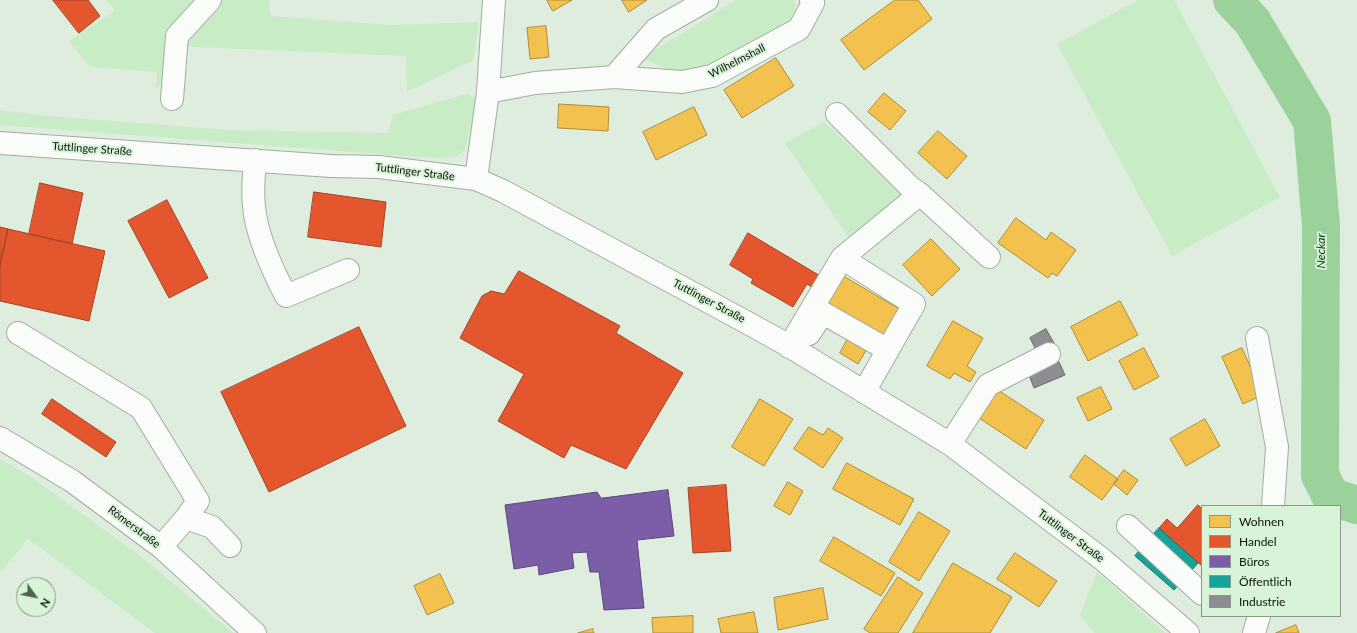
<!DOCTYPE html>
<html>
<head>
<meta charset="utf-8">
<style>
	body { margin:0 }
	#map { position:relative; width:1357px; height:633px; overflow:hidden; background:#dfedde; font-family:Lato,sans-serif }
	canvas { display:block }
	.legend { position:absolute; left:1201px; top:505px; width:140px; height:112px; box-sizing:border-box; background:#d9f3d8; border:1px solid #879a86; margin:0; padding:5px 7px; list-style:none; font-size:12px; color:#0b140b }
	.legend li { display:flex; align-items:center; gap:8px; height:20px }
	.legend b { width:20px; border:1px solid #879a86 }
	.north { position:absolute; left:16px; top:577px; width:40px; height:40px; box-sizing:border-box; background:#d9f3d8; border:1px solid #879a86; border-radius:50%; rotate:123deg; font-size:11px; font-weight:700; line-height:16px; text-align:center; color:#0b140b }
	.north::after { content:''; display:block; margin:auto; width:14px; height:18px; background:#556055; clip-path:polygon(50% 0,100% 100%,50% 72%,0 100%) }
</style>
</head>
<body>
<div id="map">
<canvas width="1357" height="633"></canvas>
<ul class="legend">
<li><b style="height:11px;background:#f2c14e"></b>Wohnen</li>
<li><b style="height:11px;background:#e4572e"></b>Handel</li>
<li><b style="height:11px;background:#7b5ea7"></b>Büros</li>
<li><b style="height:11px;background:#17a398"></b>Öffentlich</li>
<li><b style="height:11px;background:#8d8d92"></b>Industrie</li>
</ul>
<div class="north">N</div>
</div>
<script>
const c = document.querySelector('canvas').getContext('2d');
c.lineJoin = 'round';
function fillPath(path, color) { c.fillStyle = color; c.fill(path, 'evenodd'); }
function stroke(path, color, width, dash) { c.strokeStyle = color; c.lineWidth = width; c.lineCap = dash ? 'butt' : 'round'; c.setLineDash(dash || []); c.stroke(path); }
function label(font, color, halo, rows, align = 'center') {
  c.font = font + ' Lato,sans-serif'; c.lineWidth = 4; c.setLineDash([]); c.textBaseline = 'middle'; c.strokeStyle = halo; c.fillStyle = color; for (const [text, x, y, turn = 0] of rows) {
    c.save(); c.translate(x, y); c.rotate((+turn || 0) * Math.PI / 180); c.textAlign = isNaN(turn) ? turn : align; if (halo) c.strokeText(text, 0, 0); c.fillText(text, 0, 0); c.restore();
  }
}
fillPath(new Path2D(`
	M106,0H269L271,16L391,25L479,22L473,60L407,92L406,56L195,47L168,44L164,81L156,88L157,72L90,67L69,41L115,11Z
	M736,0H794L795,9L787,25L705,67L674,72L642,58Z
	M1138,0H1174L1280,197L1172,256L1057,44Z
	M467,94L477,100L465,149L455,157L432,158L0,125V110L48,116L229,130L388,133L393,115Z
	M824,122L902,195L850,239L785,143Z
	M0,459L28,475L138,554L233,633H155L28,539L0,573Z
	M1097,572L1165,633H1095L1080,615Z`), '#c7ecc6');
const homes = new Path2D(`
	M547,0H572L553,11Z
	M622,0H647L629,12Z
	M895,0H918L932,19L864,70L841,40Z
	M546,26L549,57L530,59L527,28Z
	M776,58L794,86L742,118L724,90Z
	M884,93L906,111L890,130L868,112Z
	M559,104L609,107L608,131L558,128Z
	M694,107L707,135L656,160L643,132Z
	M938,131L967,156L947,179L918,153Z
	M1016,218L1046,240L1051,232L1076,250L1057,276L1052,273L1048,278L998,243Z
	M931,239L960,269L932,296L903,265Z
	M840,274L901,310L883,340L822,304Z
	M1120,301L1138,335L1088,361L1071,327Z
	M953,321L983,338L967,366L976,372L970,382L954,373L950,379L927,366Z
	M850,335L868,347L858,364L840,353Z
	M1144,348L1159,377L1134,390L1119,361Z
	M1242,348L1263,395L1243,404L1222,357Z
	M1101,387L1112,409L1088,421L1077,398Z
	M998,390L1044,420L1026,449L979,418Z
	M760,399L793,419L764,466L732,447Z
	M1205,419L1220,446L1186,466L1170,439Z
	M809,427L823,435L828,428L843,438L823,468L794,449Z
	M1085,455L1118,479L1102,500L1070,477Z
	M847,463L914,499L900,525L833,489Z
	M1124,470L1138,480L1127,495L1114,484Z
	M788,482L803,491L790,515L774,506Z
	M919,512L950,531L919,581L889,562Z
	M834,537L895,573L881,596L820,561Z
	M1015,553L1057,581L1039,607L997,579Z
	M953,563L1012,597L990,633H913Z
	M440,574L454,603L427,615L414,586Z
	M898,577L923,593L898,633H870L864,629Z
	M823,588L828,619L778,630L774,598Z
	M754,612L758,633H721L718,619Z
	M693,616V633H653L652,618Z
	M1296,625L1299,633H1276Z
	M593,629L594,633H578Z`);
fillPath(homes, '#f2c14e');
stroke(homes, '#ad8d3a', 1);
const shops = new Path2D(`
	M53,0H88L100,16L79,33Z
	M40,183L83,193L72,244L29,234Z
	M314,192L386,202L381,247L308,237Z
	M167,200L208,278L169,298L128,221Z
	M0,227L8,229L0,265Z
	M8,229L105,251L89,321L0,301V265Z
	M748,233L822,277L815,289L807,284L793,307L751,283L753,279L730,265Z
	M519,271L620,326L616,333L683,373L626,469L571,445L564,458L498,421L524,374L460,338L482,296L491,291L504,294Z
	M359,327L406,426L269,492L221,392Z
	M52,399L116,442L106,457L42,414Z
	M726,485L731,551L693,553L688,488Z
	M1198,505L1202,509V566L1159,528L1167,519L1177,528Z`);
fillPath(shops, '#e4572e');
stroke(shops, '#a34324', 1);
const offices = new Path2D(`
	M668,490L674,536L637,540L644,608L604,610L599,572H590L587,552L572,553L574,568L539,575L538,565L514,569L505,505L597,492L601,498Z`);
fillPath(offices, '#7b5ea7');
stroke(offices, '#594878', 1);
const public = new Path2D(`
	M1159,528L1198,563L1174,590L1135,556Z`);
fillPath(public, '#17a398');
stroke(public, '#13786e', 1);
const industry = new Path2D(`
	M1046,329L1055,345L1038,354L1030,338Z
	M1059,362L1065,375L1034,388L1029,375Z`);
fillPath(industry, '#8d8d92');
stroke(industry, '#66696a', 1);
stroke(new Path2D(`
	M1232,0L1252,21L1312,121L1321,226L1320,475L1331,497L1357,505`), '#9bd29c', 38);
const minor = new Path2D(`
	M614,77L656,29L707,0
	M488,92L535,83L614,77L682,82L712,76L799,29L813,3L811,0
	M172,99L177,36L210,0
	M837,114L910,187L920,194L989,257
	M0,143L331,166L379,167L476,179L503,191L746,322L784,343L950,444L1102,559L1188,633
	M255,160C254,175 252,192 254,206C256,235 273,271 286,296L348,270
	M476,179L488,92L494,0
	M842,258L914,304L864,392
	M18,333L141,408L198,501L186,518L161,547
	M809,334L823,313L888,350
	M1257,338L1277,447L1273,506
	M789,347L842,258L920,194
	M0,438L72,481L161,547L255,633
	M950,444L988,385L1049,354
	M186,518L212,527L230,546
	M1128,526L1202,594
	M1254,633L1259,616`);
stroke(minor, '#a2ada2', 24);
stroke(minor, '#fafcfa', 22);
label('11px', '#0b140b', '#d9f3d8', [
	["Wilhelmshall",737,61,-27],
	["Tuttlinger Straße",92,149,4],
	["Tuttlinger Straße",415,172,7],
	["Tuttlinger Straße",709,301,28],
	["Römerstraße",134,527,37],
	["Tuttlinger Straße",1071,536,37]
]);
label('italic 12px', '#0e4112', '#d9f3d8', [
	["Neckar",1321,251,-90]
]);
</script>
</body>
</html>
